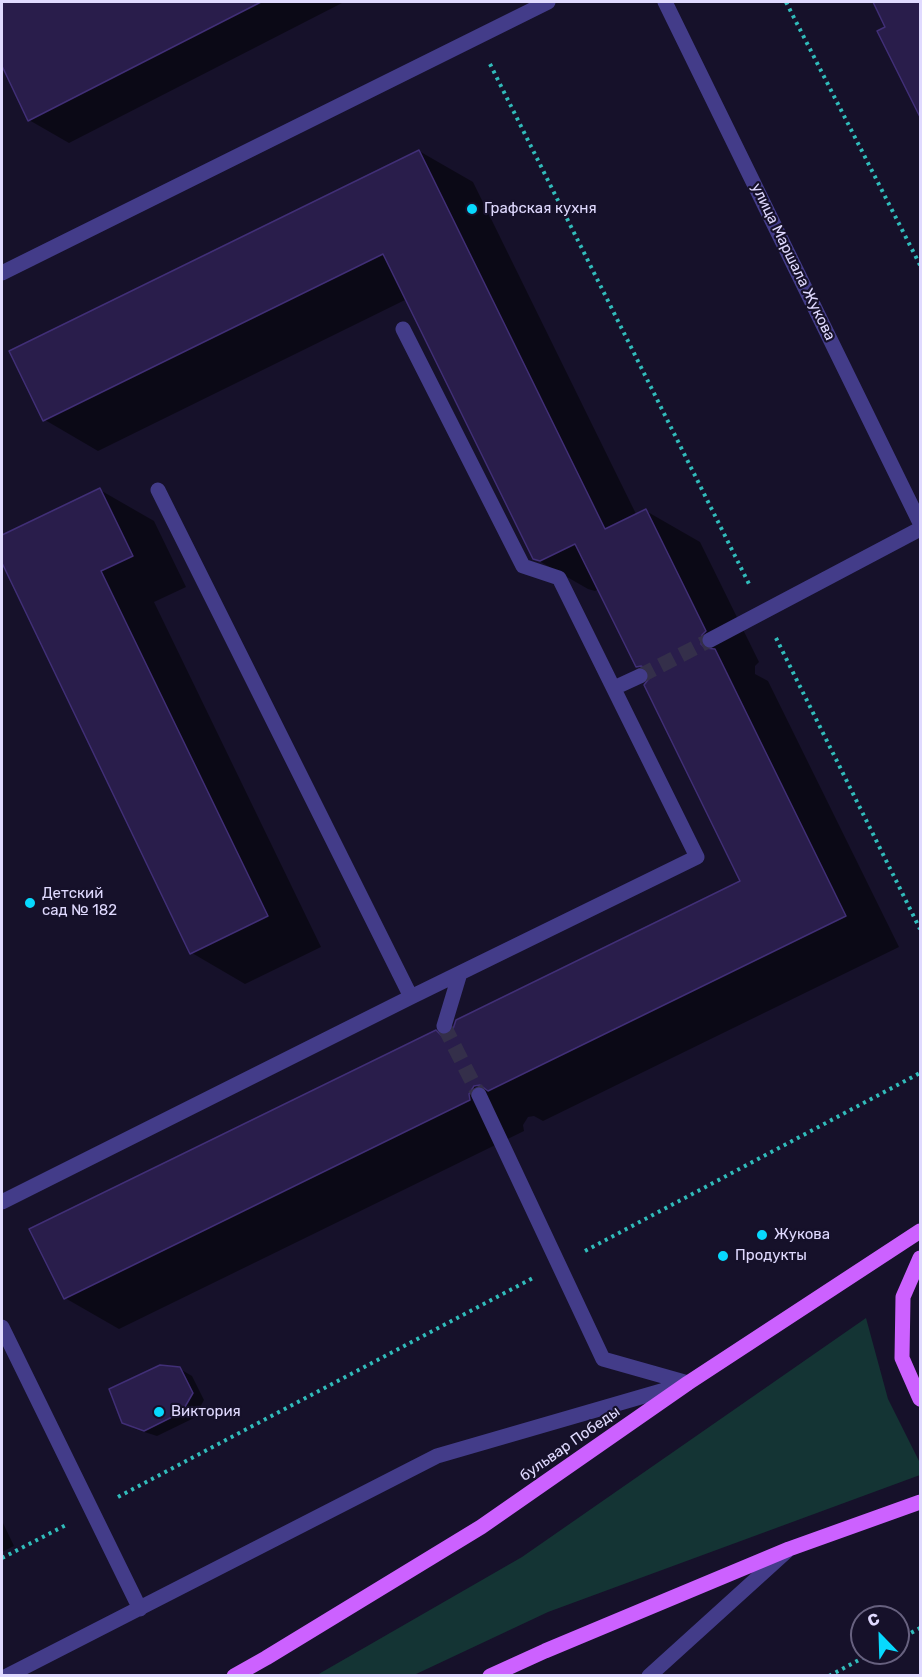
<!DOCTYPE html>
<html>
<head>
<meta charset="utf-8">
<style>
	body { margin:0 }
	#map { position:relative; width:922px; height:1677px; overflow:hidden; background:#16112a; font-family:Rubik,sans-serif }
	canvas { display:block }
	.frame { position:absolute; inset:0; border:3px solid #e0daff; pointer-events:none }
	.north { position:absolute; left:850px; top:1605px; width:60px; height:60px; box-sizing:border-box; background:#16112a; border:2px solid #67617f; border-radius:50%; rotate:337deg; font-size:16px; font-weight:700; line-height:24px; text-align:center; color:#e0daff }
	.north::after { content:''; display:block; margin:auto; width:21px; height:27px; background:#07d9fe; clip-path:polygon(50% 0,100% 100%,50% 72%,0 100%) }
</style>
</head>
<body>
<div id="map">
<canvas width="922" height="1677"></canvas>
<div class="frame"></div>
<div class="north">С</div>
</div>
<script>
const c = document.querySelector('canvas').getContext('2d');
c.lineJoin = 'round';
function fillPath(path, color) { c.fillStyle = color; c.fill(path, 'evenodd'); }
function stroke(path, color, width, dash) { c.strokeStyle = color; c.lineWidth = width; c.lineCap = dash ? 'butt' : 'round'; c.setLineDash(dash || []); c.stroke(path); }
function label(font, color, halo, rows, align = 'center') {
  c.font = font + ' Rubik,sans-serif'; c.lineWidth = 4.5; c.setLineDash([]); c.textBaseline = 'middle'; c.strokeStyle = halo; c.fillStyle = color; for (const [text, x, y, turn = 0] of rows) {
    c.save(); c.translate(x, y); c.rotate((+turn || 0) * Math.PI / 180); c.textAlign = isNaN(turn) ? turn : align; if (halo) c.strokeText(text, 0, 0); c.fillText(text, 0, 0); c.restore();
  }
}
fillPath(new Path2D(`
	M866,1318L888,1399L920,1463V1475L548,1612L414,1675H317L522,1557Z`), '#143434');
fillPath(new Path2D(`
	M2,2H344L69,143L29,120L2,63Z
	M875,2H920V92L887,27Z
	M419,151L473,182L637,516L646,511L700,542L759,662L755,666V674L768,681L899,947L543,1121L534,1116L528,1117L523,1125L524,1131L119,1329L65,1298L444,1037H447L742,881L651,674L637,666L599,589L595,591L588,589L534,558L407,299L98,451L45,420Z
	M100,490L154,521L186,587L154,602L321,947L245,984L192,953L2,559V537Z
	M180,1369L192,1376L204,1400L194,1418L157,1436L135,1429L123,1422Z
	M2,1521L14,1546L2,1552Z`), '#0007');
const building = new Path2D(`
	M2,2H261L28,121L2,66Z
	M873,2H921V119L877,31L885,27Z
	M419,150L605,529L646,509L706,631L702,635L701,644L705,648L715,649L846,916L488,1091L480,1085L474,1086L469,1094L470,1100L64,1299L29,1229L436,1030L441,1035H447L453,1029L456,1020L740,881L644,685L650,677L649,671L641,666L636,667L575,544L540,561L533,559L383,254L43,421L9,351Z
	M100,488L133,556L101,571L268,916L190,954L2,563V535Z
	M160,1365L180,1367L193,1393L182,1412L144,1431L122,1423L109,1389Z`);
fillPath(building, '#291d4b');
stroke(building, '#412f77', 1.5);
stroke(new Path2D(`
	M640,676L710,640
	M444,1026L479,1095`), '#342f4a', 15, [15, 8]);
stroke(new Path2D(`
	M786,2L920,265
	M490,64L750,586
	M776,638L920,929
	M585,1251L920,1073
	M118,1497L533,1278
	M2,1558L66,1525
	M898,1640L920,1628
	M829,1676L872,1653`), '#31bcbb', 4, [3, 4.5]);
stroke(new Path2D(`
	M665,2L920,523
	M2,273L548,2
	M158,490L411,997
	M710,640L920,529
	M614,688L640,676
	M444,1026L460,973
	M479,1095L603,1359L688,1383
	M2,1202L411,997L697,857L559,578L523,566L403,329
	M2,1327L140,1609
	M7,1676L437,1456L682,1385
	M649,1676L787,1551`), '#433c89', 15);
stroke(new Path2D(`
	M920,1258L903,1297L902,1358L920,1399
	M234,1676L266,1658L481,1527L688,1383L920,1231
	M490,1676L545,1651L789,1549L920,1502`), '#cc61ff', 15);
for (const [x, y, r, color] of [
	[472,209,6,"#07d9fe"],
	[30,903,6,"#07d9fe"],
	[762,1235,6,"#07d9fe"],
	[723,1256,6,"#07d9fe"],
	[159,1412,6,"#07d9fe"]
]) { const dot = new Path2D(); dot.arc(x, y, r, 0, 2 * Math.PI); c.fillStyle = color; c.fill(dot); stroke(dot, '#16112a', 2); }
label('15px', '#e0daff', '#16112a', [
	["Графская кухня",484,209],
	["Детский",42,894],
	["сад № 182",42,911],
	["Жукова",774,1235],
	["Продукты",735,1256],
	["Виктория",171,1412]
], 'left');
label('15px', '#e0daff', '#16112a', [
	["улица Маршала Жукова",793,262,64],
	["бульвар Победы",570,1444,-35]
]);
</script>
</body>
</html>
